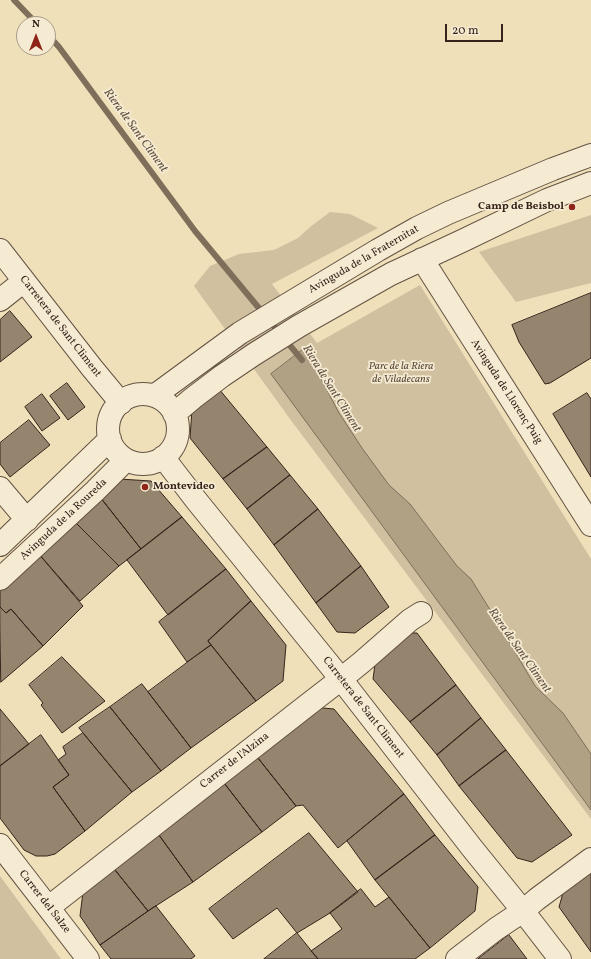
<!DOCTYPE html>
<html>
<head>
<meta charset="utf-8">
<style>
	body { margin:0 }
	#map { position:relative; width:591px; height:959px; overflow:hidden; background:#efe0ba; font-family:Vollkorn,serif }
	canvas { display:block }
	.north { position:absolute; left:16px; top:16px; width:40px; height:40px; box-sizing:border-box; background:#f5ebd2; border:1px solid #a99b89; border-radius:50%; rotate:0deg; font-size:11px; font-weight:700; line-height:16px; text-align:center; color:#36231b }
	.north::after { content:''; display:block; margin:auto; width:14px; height:18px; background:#8f2418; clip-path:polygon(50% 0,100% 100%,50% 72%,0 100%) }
	.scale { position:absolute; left:445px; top:24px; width:58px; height:18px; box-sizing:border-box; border:2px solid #36231b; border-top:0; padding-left:5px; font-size:12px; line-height:14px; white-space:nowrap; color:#36231b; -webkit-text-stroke:3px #f5ebd2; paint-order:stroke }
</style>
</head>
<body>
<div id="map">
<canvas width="591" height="959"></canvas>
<div class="north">N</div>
<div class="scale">20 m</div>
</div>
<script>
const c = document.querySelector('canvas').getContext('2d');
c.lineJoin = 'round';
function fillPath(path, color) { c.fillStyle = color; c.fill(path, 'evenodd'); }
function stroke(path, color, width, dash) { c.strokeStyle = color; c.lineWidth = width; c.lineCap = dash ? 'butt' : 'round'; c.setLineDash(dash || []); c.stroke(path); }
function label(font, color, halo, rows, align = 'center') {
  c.font = font + ' Vollkorn,serif'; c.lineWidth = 3.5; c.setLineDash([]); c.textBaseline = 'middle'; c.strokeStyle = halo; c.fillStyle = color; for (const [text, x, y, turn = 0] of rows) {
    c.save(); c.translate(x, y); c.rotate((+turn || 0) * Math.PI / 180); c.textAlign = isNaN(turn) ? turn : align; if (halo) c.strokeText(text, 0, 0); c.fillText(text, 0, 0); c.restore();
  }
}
fillPath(new Path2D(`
	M330,212L350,214L378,228L272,284L317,343L420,285L591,559V819L290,419L194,286L210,266L239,254L274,250L298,238L310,227Z
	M591,215V283L516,302L479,252Z
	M0,876L61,959H0Z`), '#d0c09f');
const water = new Path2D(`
	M305,348L339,413L362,448L389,485L410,504L457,566L471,579L497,621L535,686L563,713L591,754V810L271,374Z`);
fillPath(water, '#b0a084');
stroke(water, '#7f6e5a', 1);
stroke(new Path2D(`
	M14,0L37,24
	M48,35L59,47L195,231L302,360`), '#7f6e5a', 6);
const building = new Path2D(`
	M591,293V358L550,383L545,384L519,342L512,325Z
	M10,311L32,337L0,362V320Z
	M67,383L85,407L68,420L50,396Z
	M219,389L267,447L223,479L190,438L192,409Z
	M587,393L591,399V477L553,414Z
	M42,394L60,418L42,431L25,407Z
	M29,420L50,445L10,477L0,464V443Z
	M267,447L290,475L247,509L223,479Z
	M290,475L318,509L274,545L247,509Z
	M119,479L151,481L182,517L141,549L100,497Z
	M100,497L141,549L119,566L73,520Z
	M318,509L361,566L316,603L274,545Z
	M182,517L226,569L168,615L127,560Z
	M73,520L119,566L80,601L38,553Z
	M38,553L83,606L43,646L11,609L6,613L0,607V589Z
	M361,566L389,607L355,633L337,632L316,603Z
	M226,569L251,601L208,641L211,645L187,662L159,622Z
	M251,601L286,645L283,681L256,701L208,641Z
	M0,607L6,613L11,609L43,646L1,682Z
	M408,633H417L456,685L410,722L373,679L376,657Z
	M211,645L256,701L191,748L148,692Z
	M62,657L105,701L62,733L41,705L43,703L29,685Z
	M142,684L191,748L161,771L110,707Z
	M456,685L481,718L437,755L410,722Z
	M110,707L161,771L132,792L79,728Z
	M312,707L334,709L404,794L338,848L303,805L296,806L254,753Z
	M0,709L29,744L0,766Z
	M481,718L506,750L459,786L437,755Z
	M83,733L132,792L85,831L53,787L69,775L58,760L66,754L63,747Z
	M41,735L69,775L53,787L85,831L55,854L47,856H36L24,850L0,818V766Z
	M506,750L572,835L532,862L517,858L459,786Z
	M254,753L296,806L262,832L221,779Z
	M221,779L262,832L193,882L156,831Z
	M404,794L435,835L375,880L347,841Z
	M156,831L193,882L148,911L111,865Z
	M309,833L358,892L330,913L297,933L277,908L233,939L209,909Z
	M435,835L478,887L475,911L430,948L375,880Z
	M111,865L148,911L100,945L80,916L84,884Z
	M591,873V952L559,907L563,893Z
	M361,889L375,907L389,897L430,948L415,959H318L311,951L342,929L330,913Z
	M156,906L195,956L191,959H111L100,945L148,911Z
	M297,933L318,959H264Z
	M509,935L527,959H478Z`);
fillPath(building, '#96856e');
stroke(building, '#36231b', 1);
const minor = new Path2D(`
	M0,250L92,368L121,403
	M422,259L591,525
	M0,300L24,281
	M108 429a35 35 0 1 1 70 0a35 35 0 1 1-70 0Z
	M154,396L240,333L378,250L417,228L448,213L553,169L591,155
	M174,414L193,398L222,376L253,355L299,326L391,274L462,241L547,200L591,183
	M163,457L196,500L341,679L472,848L523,911L560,959
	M0,488L27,520
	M0,545L110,439
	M0,579L95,491L126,460
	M0,845L88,959
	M49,907L310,703L341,679L362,662L410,620L421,613
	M457,959L496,929L523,911L537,899L591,859`);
stroke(minor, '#645243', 24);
stroke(minor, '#f5ebd2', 22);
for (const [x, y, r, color] of [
	[572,207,4,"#8f2418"],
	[145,487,4,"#8f2418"]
]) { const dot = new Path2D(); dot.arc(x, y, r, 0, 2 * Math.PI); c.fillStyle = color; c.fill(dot); stroke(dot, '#f5ebd2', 1.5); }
label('bold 11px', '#36231b', '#f5ebd2', [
	["Camp de Beisbol",564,207],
	["Montevideo",153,487,"left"]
], 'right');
label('11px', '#36231b', '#f5ebd2', [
	["Avinguda de la Fraternitat",364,260,-30],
	["Carretera de Sant Climent",60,327,52],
	["Avinguda de Llorenç Puig",506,392,57],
	["Avinguda de la Roureda",64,520,-43],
	["Carretera de Sant Climent",363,708,52],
	["Carrer de l'Alzina",235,761,-38],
	["Carrer del Salze",44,902,52]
]);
label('italic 11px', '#5c4a3c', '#f5ebd2', [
	["Parc de la Riera",401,367],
	["de Viladecans",401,380]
]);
label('italic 12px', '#614f40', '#f5ebd2', [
	["Riera de Sant Climent",135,131,54],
	["Riera de Sant Climent",331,389,58],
	["Riera de Sant Climent",519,651,55]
]);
</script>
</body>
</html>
